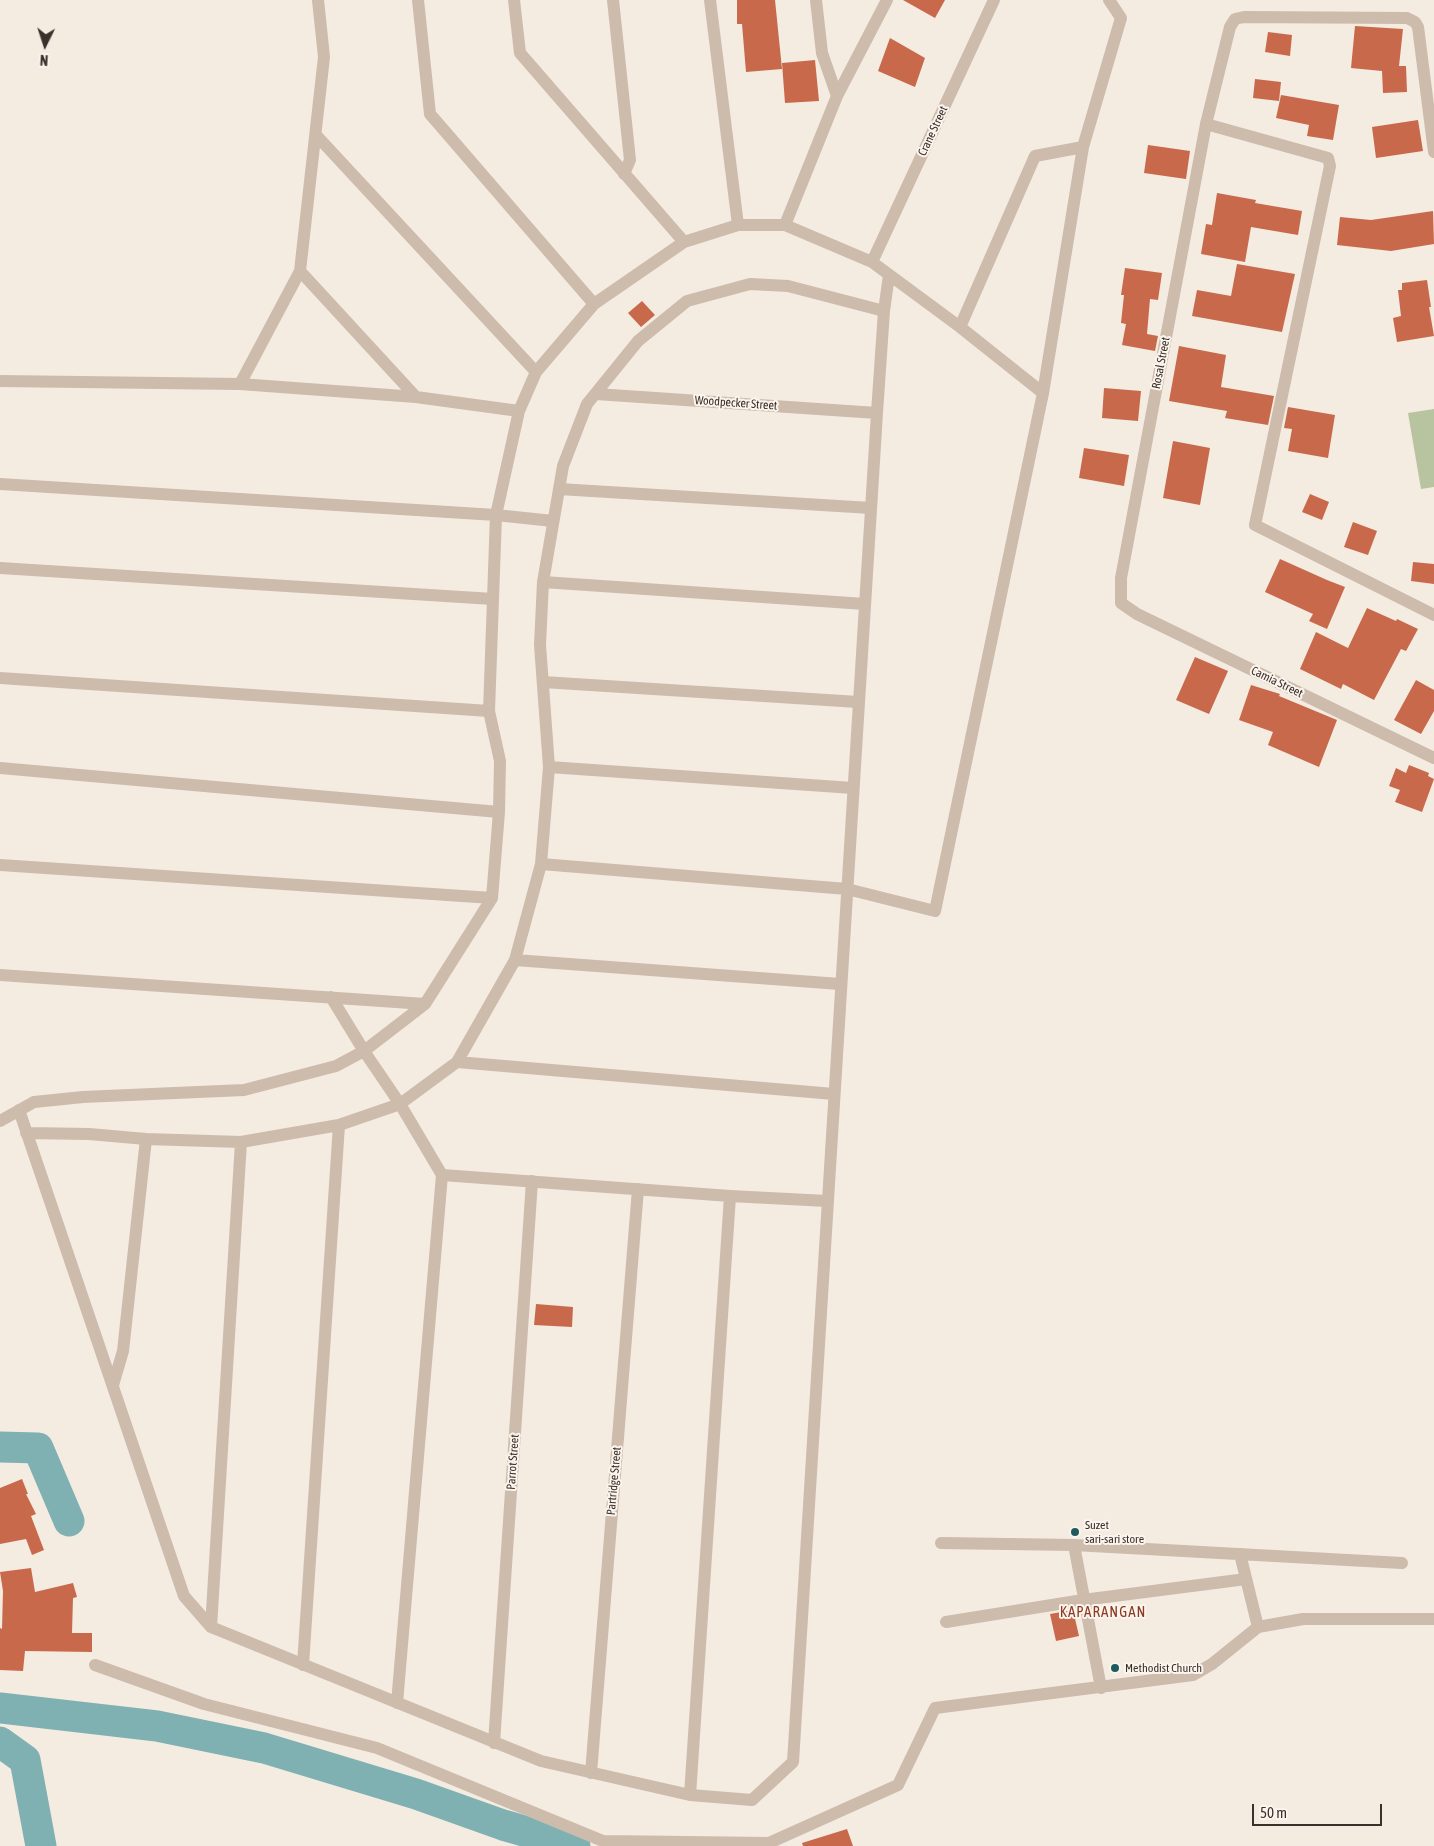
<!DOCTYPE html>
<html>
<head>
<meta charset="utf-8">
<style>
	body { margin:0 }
	#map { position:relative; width:1434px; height:1846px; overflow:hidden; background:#f4ebe1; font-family:"Asap Condensed",sans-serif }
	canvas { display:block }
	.north { position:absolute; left:20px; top:20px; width:50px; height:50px; -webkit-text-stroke:4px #fbf5ee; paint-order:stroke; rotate:184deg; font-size:14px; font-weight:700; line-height:20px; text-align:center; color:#3b302b }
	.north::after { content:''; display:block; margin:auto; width:18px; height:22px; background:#3b302b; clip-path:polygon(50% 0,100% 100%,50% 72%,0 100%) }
	.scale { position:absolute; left:1252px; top:1804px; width:130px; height:22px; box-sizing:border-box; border:2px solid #3b302b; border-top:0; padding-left:6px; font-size:15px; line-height:18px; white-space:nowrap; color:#3b302b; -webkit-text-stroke:4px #fbf5ee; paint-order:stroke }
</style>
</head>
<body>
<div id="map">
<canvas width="1434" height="1846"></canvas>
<div class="north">N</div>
<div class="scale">50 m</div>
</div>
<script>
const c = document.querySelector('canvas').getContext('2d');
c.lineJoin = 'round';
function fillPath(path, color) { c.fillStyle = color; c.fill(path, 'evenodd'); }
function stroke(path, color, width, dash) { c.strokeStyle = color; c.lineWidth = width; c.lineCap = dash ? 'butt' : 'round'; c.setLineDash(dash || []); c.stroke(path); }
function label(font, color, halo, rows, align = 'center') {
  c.font = font + ' "Asap Condensed",sans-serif'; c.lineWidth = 4; c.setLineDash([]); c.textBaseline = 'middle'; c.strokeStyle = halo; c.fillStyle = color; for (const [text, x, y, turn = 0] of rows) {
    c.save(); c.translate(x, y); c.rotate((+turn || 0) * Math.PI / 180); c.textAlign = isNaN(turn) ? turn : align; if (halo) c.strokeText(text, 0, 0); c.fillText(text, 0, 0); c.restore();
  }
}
fillPath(new Path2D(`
	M1434,409V487L1421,489L1408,413Z`), '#b8c4a0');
stroke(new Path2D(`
	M0,1447L38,1448L69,1521
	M0,1708L157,1726L264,1748L416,1794L503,1825L575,1846
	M0,1742L25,1760L41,1846`), '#7fb0b2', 31);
fillPath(new Path2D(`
	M737,0H775L782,69L746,72L742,24H737Z
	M903,0H945L935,18Z
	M1355,26L1403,29L1399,66H1406L1407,92L1383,93L1382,71L1351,68Z
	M1268,32L1292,35L1290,56L1265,52Z
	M890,38L925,58L915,87L878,71Z
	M815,60L819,101L785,103L782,63Z
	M1255,79L1281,82L1279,101L1253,98Z
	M1281,95L1339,105L1333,140L1307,136L1309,125L1276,118Z
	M1418,120L1423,151L1376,158L1372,127Z
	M1148,145L1190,151L1186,179L1144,173Z
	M1217,193L1256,200L1255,203L1302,211L1298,235L1251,227L1245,262L1201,254L1206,224L1212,225Z
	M1433,211L1434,244L1391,251L1337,245L1340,217L1371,220Z
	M1237,264L1295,274L1282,332L1192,316L1197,290L1231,296Z
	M1125,268L1162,273L1158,300L1150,299L1147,334L1158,336L1155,351L1122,345L1126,324L1121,323L1124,295H1121Z
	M1427,280L1431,307H1429L1434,336L1397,342L1393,318L1401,316L1398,290H1402V283Z
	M642,301L655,315L641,327L628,313Z
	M1179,346L1226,355L1221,387L1274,396L1268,425L1225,418L1227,411L1169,401Z
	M1104,388L1141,391L1138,421L1102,418Z
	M1288,407L1335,415L1328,458L1288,451L1292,429L1284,428Z
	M1173,441L1210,448L1200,505L1163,498Z
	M1084,448L1129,455L1124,486L1079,478Z
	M1310,494L1329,502L1322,520L1302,512Z
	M1353,522L1377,531L1368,555L1344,547Z
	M1280,559L1327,580L1345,587L1327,629L1309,621L1313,614L1265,592Z
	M1413,562L1434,564V584L1411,581Z
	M1367,608L1396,621L1397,619L1418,629L1406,651L1401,649L1374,700L1343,684L1341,689L1300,669L1316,632L1348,648Z
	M1195,657L1228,671L1209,714L1176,700Z
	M1416,680L1434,690V711L1421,734L1394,720Z
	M1251,685L1280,694L1279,696L1337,720L1319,767L1268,745L1273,732L1239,720Z
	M1409,765L1429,773L1428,776L1434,779L1422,812L1395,802L1400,790L1389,786L1396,768L1406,773Z
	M536,1304L573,1307L572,1327L534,1325Z
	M22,1479L28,1494H26L36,1514L31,1516L44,1550L32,1555L26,1539L0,1544V1488Z
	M31,1568L35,1592L73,1583L77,1597L73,1598L72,1633H92V1652L25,1651L23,1671L0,1670V1628L2,1629L3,1591L0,1572Z
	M1073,1610L1079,1636L1056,1641L1050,1614Z
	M847,1829L853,1846H803L802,1843Z`), '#c8694b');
stroke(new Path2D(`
	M418,0L430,114L594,304
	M514,0L520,53L684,242
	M613,0L630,160L624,174
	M710,0L738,225
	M816,0L822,53L837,96
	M1206,124L1328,158L1330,166L1255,525L1434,615
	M316,135L536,372
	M1434,152L1418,27L1415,22L1407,18L1244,17L1235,19L1230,27L1206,124L1121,578V603L1137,614L1434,758
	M785,225L837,96L887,0
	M872,262L994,0
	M300,271L416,397
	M960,327L1035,156L1083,147
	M0,381L240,384L416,397L519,411
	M240,384L300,271L324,57L318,0
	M596,394L877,413
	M0,484L496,515L553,521
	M559,489L871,508
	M0,568L493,599
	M543,582L865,604
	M0,678L489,711
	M543,682L858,702
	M549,767L853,788
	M0,768L499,812
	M541,864L847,889L935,911L1043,393L1083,147L1121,18L1109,0
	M0,865L492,898
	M515,960L840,984
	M0,975L425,1004
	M331,997L364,1051L400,1104L442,1175L730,1196L827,1201
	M457,1062L834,1094
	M19,1110L184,1596L211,1627L541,1761L690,1795L752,1800L793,1762L877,413L884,311L889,275
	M0,1121L34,1102L83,1097L244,1090L336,1066L364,1051L425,1004L492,898L499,812L500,761L489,711L496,515L519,411L536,372L594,304L684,242L738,225H785L872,262L960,327L1043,393
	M26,1133L89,1134L146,1139L241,1142L339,1125L400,1104L457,1062L515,960L541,864L549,767L540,645L543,582L563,466L587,404L638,341L687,301L750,284L788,286L884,311
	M113,1385L123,1351L146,1139
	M941,1543L1074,1545L1402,1563
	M1074,1545L1101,1688
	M1240,1554L1258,1627
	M946,1622L1083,1600L1246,1579
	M211,1627L241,1142
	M95,1665L204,1704L377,1748L603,1841L769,1843L898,1785L935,1708L1193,1675L1212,1664L1258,1627L1303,1619H1434
	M303,1665L339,1125
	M397,1703L442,1175
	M494,1743L532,1181
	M591,1773L638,1189
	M690,1795L730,1196`), '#cdbbac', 12);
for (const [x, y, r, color] of [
	[1075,1532,5,"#1f5a5e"],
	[1115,1668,5,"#1f5a5e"]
]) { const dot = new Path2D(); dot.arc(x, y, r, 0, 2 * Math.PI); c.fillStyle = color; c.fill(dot); stroke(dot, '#fbf5ee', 2); }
label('12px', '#3b302b', '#fbf5ee', [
	["Crane Street",933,131,-65],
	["Rosal Street",1161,363,-79],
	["Woodpecker Street",736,403,4],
	["Camia Street",1277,682,26],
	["Parrot Street",513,1462,-86],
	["Partridge Street",614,1481,-85]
]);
label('12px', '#3b302b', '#fbf5ee', [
	["Suzet",1085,1525],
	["sari-sari store",1085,1539],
	["Methodist Church",1125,1668]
], 'left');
c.letterSpacing = '1px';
label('15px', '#8c3b22', '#fbf5ee', [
	["KAPARANGAN",1103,1612]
]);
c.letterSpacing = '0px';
</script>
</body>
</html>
